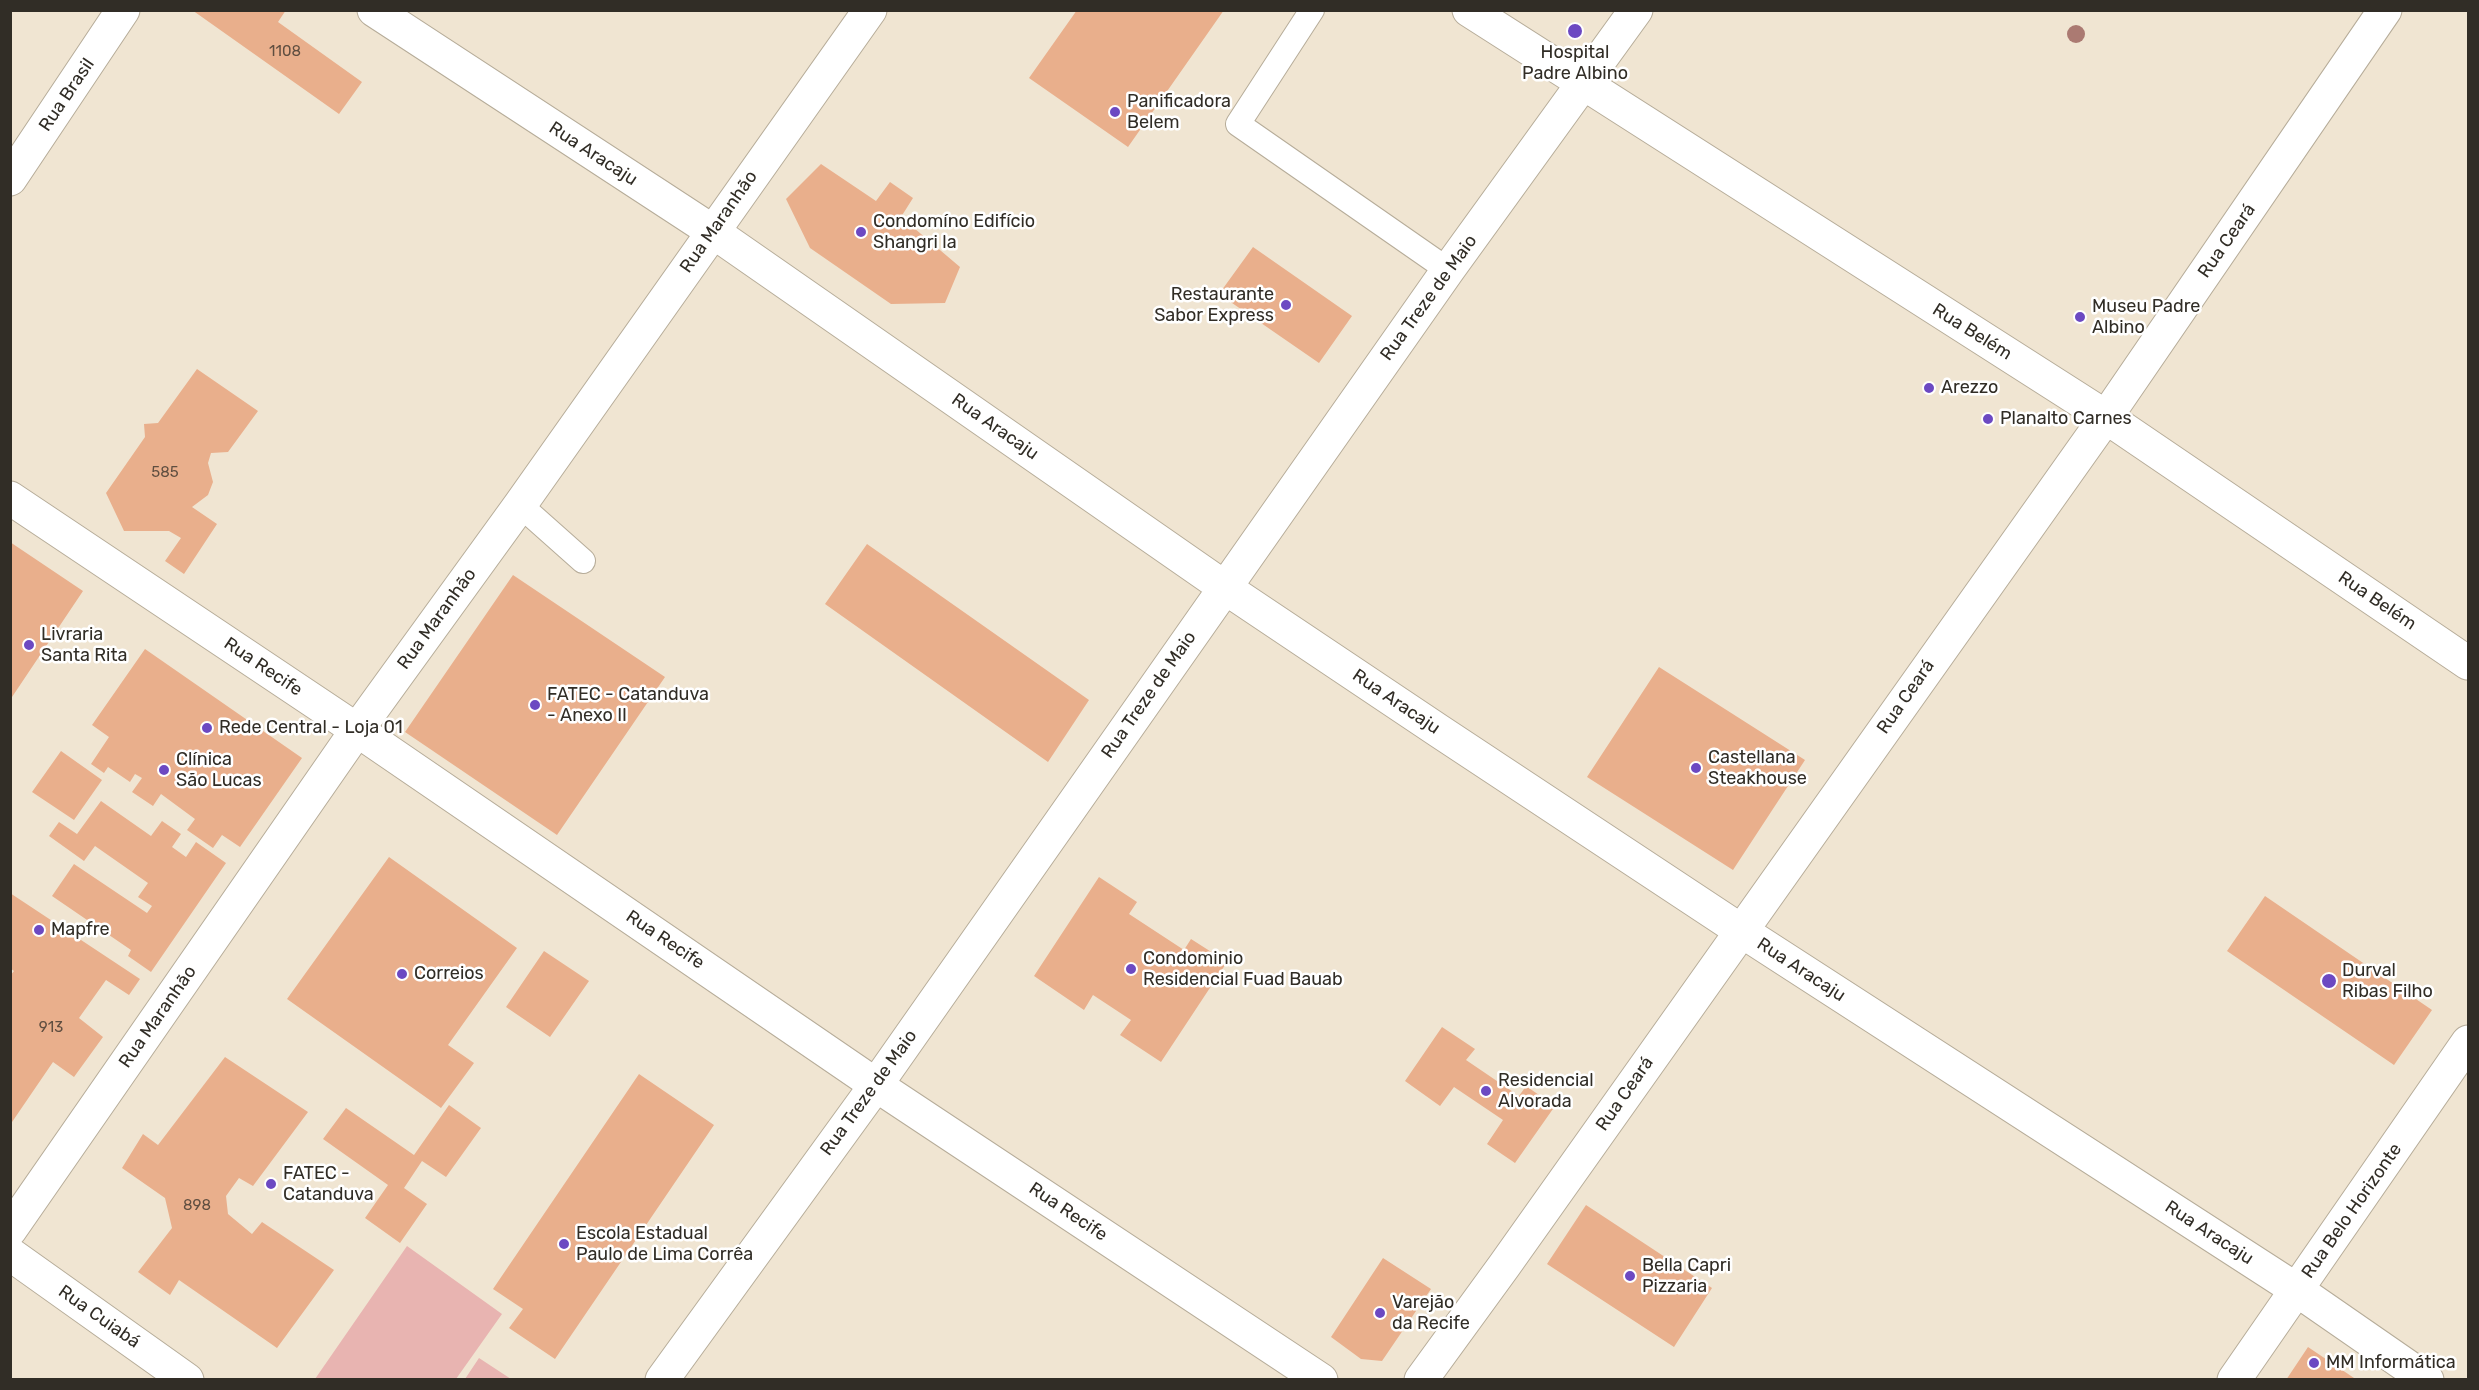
<!DOCTYPE html>
<html>
<head>
<meta charset="utf-8">
<style>
	body { margin:0 }
	#map { position:relative; width:2479px; height:1390px; overflow:hidden; background:#f0e5d2; font-family:Rubik,sans-serif }
	canvas { display:block }
	.frame { position:absolute; inset:0; border:12px solid #312d26; pointer-events:none }
</style>
</head>
<body>
<div id="map">
<canvas width="2479" height="1390"></canvas>
<div class="frame"></div>
</div>
<script>
const c = document.querySelector('canvas').getContext('2d');
c.lineJoin = 'round';
function fillPath(path, color) { c.fillStyle = color; c.fill(path, 'evenodd'); }
function stroke(path, color, width, dash) { c.strokeStyle = color; c.lineWidth = width; c.lineCap = dash ? 'butt' : 'round'; c.setLineDash(dash || []); c.stroke(path); }
function label(font, color, halo, rows, align = 'center') {
  c.font = font + ' Rubik,sans-serif'; c.lineWidth = 5; c.setLineDash([]); c.textBaseline = 'middle'; c.strokeStyle = halo; c.fillStyle = color; for (const [text, x, y, turn = 0] of rows) {
    c.save(); c.translate(x, y); c.rotate((+turn || 0) * Math.PI / 180); c.textAlign = isNaN(turn) ? turn : align; if (halo) c.strokeText(text, 0, 0); c.fillText(text, 0, 0); c.restore();
  }
}
fillPath(new Path2D(`
	M407,1246L502,1314L456,1379H315Z
	M479,1358L511,1379H465Z`), '#e8b4b1');
fillPath(new Path2D(`
	M192,10H286L278,22L362,82L339,114Z
	M1077,10H1224L1128,147L1029,78Z
	M821,164L876,201L890,182L913,198L901,217L960,267L945,303L891,304L810,248L786,199Z
	M1253,247L1352,316L1319,363L1219,294Z
	M197,369L258,411L228,452L211,453L208,463L213,482L208,495L192,507L217,524L184,574L165,561L181,538L169,531H124L106,493L145,437L144,424L158,423Z
	M10,542L83,591L10,700Z
	M867,544L1089,700L1048,762L825,604Z
	M513,575L665,677L557,835L405,732Z
	M145,649L302,758L240,847L222,835L213,848L187,830L195,819L161,794L153,806L132,792L142,778L135,774L130,782L108,767L104,773L91,764L109,737L92,725Z
	M1659,667L1805,760L1733,870L1587,777Z
	M61,751L102,780L74,820L32,792Z
	M101,801L151,836L162,821L181,834L172,847L186,857L196,842L226,863L151,972L128,956L131,950L52,896L74,864L147,913L152,906L138,897L148,883L95,846L84,861L49,836L59,822L77,834Z
	M389,857L517,948L448,1045L474,1063L441,1108L287,999Z
	M1099,877L1137,902L1129,914L1184,950L1191,939L1227,962L1161,1062L1120,1035L1131,1020L1093,995L1084,1010L1034,976Z
	M10,893L140,979L129,995L106,980L79,1018L103,1037L74,1077L53,1062L10,1125V976L14,971L10,968Z
	M2265,896L2432,1010L2394,1065L2227,951Z
	M544,951L589,981L550,1037L506,1007Z
	M1442,1027L1475,1049L1466,1060L1519,1096L1526,1086L1555,1106L1515,1163L1487,1144L1503,1120L1454,1087L1440,1106L1405,1081Z
	M225,1057L308,1112L253,1186L239,1178L226,1196L228,1214L252,1234L262,1222L334,1270L277,1348L179,1280L170,1295L138,1272L172,1228L165,1198L122,1168L143,1134L158,1145Z
	M639,1074L714,1125L555,1359L509,1328L523,1309L493,1289Z
	M449,1105L481,1128L446,1177L422,1161L404,1188L427,1204L400,1243L365,1218L388,1185L323,1139L346,1108L414,1155Z
	M1586,1205L1712,1288L1674,1347L1547,1264Z
	M1383,1258L1431,1289L1382,1361L1361,1359L1331,1337Z
	M2308,1347L2357,1380H2286Z`), '#e9af8c');
const service = new Path2D(`
	M1312,10L1238,124L1448,270
	M520,505L583,561`);
const minor = new Path2D(`
	M374,10L712,231L1224,587L1439,731L1740,930L2297,1290L2427,1380
	M1469,10L2106,417L2468,663
	M662,1380L876,1085L1448,270L1636,10
	M1421,1380L1504,1266L2106,417L2385,10
	M2234,1380L2468,1042`);
const tertiary = new Path2D(`
	M10,179L123,10
	M10,1230L357,730L520,505L870,10`);
const secondary = new Path2D(`
	M10,498L357,730L876,1085L1321,1380
	M10,1254L187,1380`);
stroke(service, '#b6ac99', 26);
stroke(minor, '#b6ac99', 35);
stroke(tertiary, '#b6ac99', 35);
stroke(secondary, '#b6ac99', 35);
stroke(service, '#fff', 24);
stroke(minor, '#fff', 33);
stroke(tertiary, '#fff', 33);
stroke(secondary, '#fff', 33);
c.fillStyle = '#ab7a72';
for (const [x, y] of [
	[2076,34]
]) { c.beginPath(); c.arc(x, y, 9, 0, 2 * Math.PI); c.fill(); }
for (const [x, y, r, color] of [
	[1575,31,8,"#6c49c2"],
	[1115,112,6,"#6c49c2"],
	[861,232,6,"#6c49c2"],
	[1286,305,6,"#6c49c2"],
	[2080,317,6,"#6c49c2"],
	[1929,388,6,"#6c49c2"],
	[1988,419,6,"#6c49c2"],
	[29,645,6,"#6c49c2"],
	[535,705,6,"#6c49c2"],
	[207,728,6,"#6c49c2"],
	[1696,768,6,"#6c49c2"],
	[164,770,6,"#6c49c2"],
	[39,930,6,"#6c49c2"],
	[1131,969,6,"#6c49c2"],
	[402,974,6,"#6c49c2"],
	[2329,981,8,"#6c49c2"],
	[1486,1091,6,"#6c49c2"],
	[271,1184,6,"#6c49c2"],
	[564,1244,6,"#6c49c2"],
	[1630,1276,6,"#6c49c2"],
	[1380,1313,6,"#6c49c2"],
	[2314,1363,6,"#6c49c2"]
]) { const dot = new Path2D(); dot.arc(x, y, r, 0, 2 * Math.PI); c.fillStyle = color; c.fill(dot); stroke(dot, '#fff', 2); }
label('15px', '#5f4e40', null, [
	["1108",285,52],
	["585",165,473],
	["913",51,1028],
	["898",197,1206]
]);
label('18px', '#312d26', '#fff', [
	["Hospital",1575,53,"center"],
	["Padre Albino",1575,74,"center"],
	["Panificadora",1127,102],
	["Belem",1127,123],
	["Condomíno Edifício",873,222],
	["Shangri la",873,243],
	["Restaurante",1274,295,"right"],
	["Sabor Express",1274,316,"right"],
	["Museu Padre",2092,307],
	["Albino",2092,328],
	["Arezzo",1941,388],
	["Planalto Carnes",2000,419],
	["Livraria",41,635],
	["Santa Rita",41,656],
	["FATEC - Catanduva",547,695],
	["- Anexo II",547,716],
	["Rede Central - Loja 01",219,728],
	["Castellana",1708,758],
	["Steakhouse",1708,779],
	["Clínica",176,760],
	["São Lucas",176,781],
	["Mapfre",51,930],
	["Condominio",1143,959],
	["Residencial Fuad Bauab",1143,980],
	["Durval",2342,971],
	["Ribas Filho",2342,992],
	["Correios",414,974],
	["Residencial",1498,1081],
	["Alvorada",1498,1102],
	["FATEC -",283,1174],
	["Catanduva",283,1195],
	["Escola Estadual",576,1234],
	["Paulo de Lima Corrêa",576,1255],
	["Bella Capri",1642,1266],
	["Pizzaria",1642,1287],
	["Varejão",1392,1303],
	["da Recife",1392,1324],
	["MM Informática",2326,1363]
], 'left');
label('18px', '#312d26', '#fff', [
	["Rua Brasil",67,95,-56],
	["Rua Aracaju",593,154,33],
	["Rua Maranhão",719,222,-55],
	["Rua Ceará",2227,241,-55],
	["Rua Treze de Maio",1429,298,-54],
	["Rua Belém",1972,332,32],
	["Rua Aracaju",995,427,35],
	["Rua Belém",2377,601,34],
	["Rua Maranhão",437,619,-54],
	["Rua Recife",263,667,34],
	["Rua Treze de Maio",1149,695,-55],
	["Rua Ceará",1906,697,-55],
	["Rua Aracaju",1396,702,34],
	["Rua Recife",665,940,34],
	["Rua Aracaju",1801,970,33],
	["Rua Maranhão",158,1017,-55],
	["Rua Treze de Maio",869,1093,-54],
	["Rua Ceará",1625,1094,-55],
	["Rua Belo Horizonte",2352,1211,-55],
	["Rua Recife",1068,1212,34],
	["Rua Aracaju",2209,1233,33],
	["Rua Cuiabá",99,1317,35]
]);
</script>
</body>
</html>
